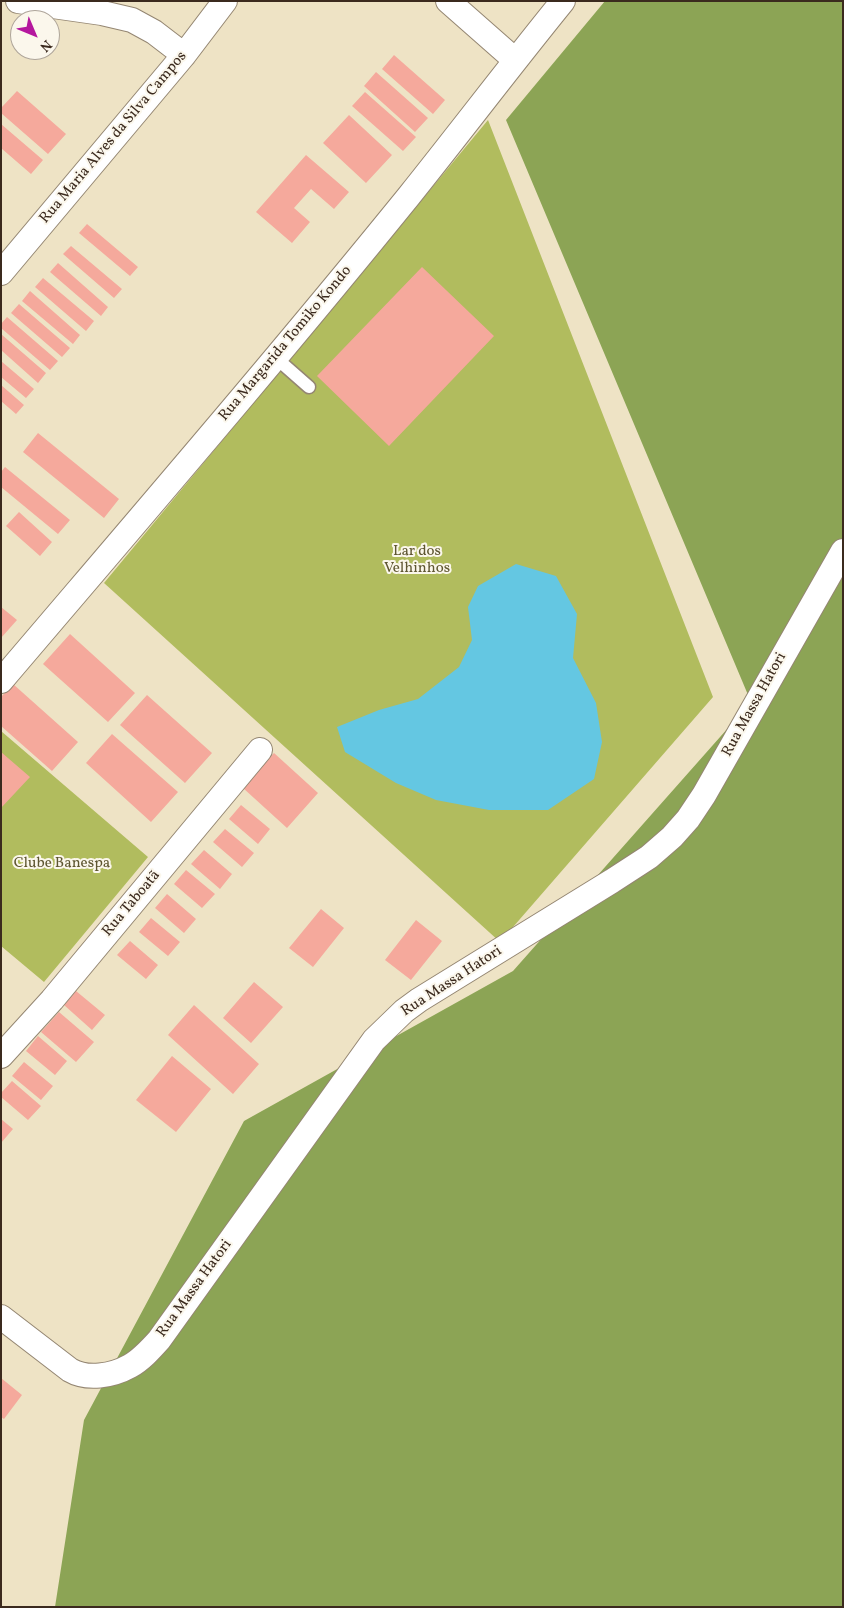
<!DOCTYPE html>
<html>
<head>
<meta charset="utf-8">
<style>
	body { margin:0 }
	#map { position:relative; width:844px; height:1608px; overflow:hidden; background:#eee3c5; font-family:Vollkorn,serif }
	canvas { display:block }
	.frame { position:absolute; inset:0; border:2px solid #3b2a1e; pointer-events:none }
	.north { position:absolute; left:10px; top:10px; width:50px; height:50px; box-sizing:border-box; background:#fbf7ec; border:1px solid #aea59a; border-radius:50%; rotate:135deg; font-size:14px; font-weight:700; line-height:20px; text-align:center; color:#3b2a1e }
	.north::after { content:''; display:block; margin:auto; width:18px; height:22px; background:#b5179e; clip-path:polygon(50% 0,100% 100%,50% 72%,0 100%) }
</style>
</head>
<body>
<div id="map">
<canvas width="844" height="1608"></canvas>
<div class="frame"></div>
<div class="north">N</div>
</div>
<script>
const c = document.querySelector('canvas').getContext('2d');
c.lineJoin = 'round';
function fillPath(path, color) { c.fillStyle = color; c.fill(path, 'evenodd'); }
function stroke(path, color, width, dash) { c.strokeStyle = color; c.lineWidth = width; c.lineCap = dash ? 'butt' : 'round'; c.setLineDash(dash || []); c.stroke(path); }
function label(font, color, halo, rows, align = 'center') {
  c.font = font + ' Vollkorn,serif'; c.lineWidth = 4; c.setLineDash([]); c.textBaseline = 'middle'; c.strokeStyle = halo; c.fillStyle = color; for (const [text, x, y, turn = 0] of rows) {
    c.save(); c.translate(x, y); c.rotate((+turn || 0) * Math.PI / 180); c.textAlign = isNaN(turn) ? turn : align; if (halo) c.strokeText(text, 0, 0); c.fillText(text, 0, 0); c.restore();
  }
}
fillPath(new Path2D(`
	M488,120L713,697L500,942L104,583Z
	M1,731L148,857L44,982L1,946Z`), '#b1bc5e');
fillPath(new Path2D(`
	M605,1H843V1607H55L84,1420L244,1121L513,971L751,702L506,120Z`), '#8ca455');
fillPath(new Path2D(`
	M516,564L556,576L577,614L573,658L596,703L602,742L594,779L548,810H489L436,800L396,783L345,752L337,727L379,710L418,699L459,667L472,640L468,607L478,586Z`), '#64c7e2');
fillPath(new Path2D(`
	M394,55L445,100L433,114L382,69Z
	M376,72L428,118L415,132L364,86Z
	M17,91L66,134L48,154L1,113V108Z
	M365,92L416,137L403,151L352,106Z
	M349,115L392,155L366,183L323,143Z
	M1,124L43,160L31,174L1,148Z
	M306,155L349,192L334,209L311,189L294,208L310,222L292,243L256,212Z
	M87,224L138,267L130,276L79,233Z
	M71,246L122,289L114,298L63,254Z
	M58,263L108,307L101,316L50,272Z
	M422,267L494,336L389,446L317,376Z
	M43,278L94,321L86,331L35,287Z
	M30,291L80,335L73,344L22,301Z
	M19,304L70,348L62,357L11,313Z
	M7,317L58,361L50,370L1,328V324Z
	M1,334L46,373L38,383L1,350Z
	M1,361L34,389L26,398L1,377Z
	M1,385L24,405L16,414L1,401Z
	M38,433L119,499L104,518L23,452Z
	M5,467L70,520L58,534L1,487V472Z
	M19,512L52,542L40,556L6,526Z
	M1,607L17,620L1,638Z
	M70,634L135,693L108,722L43,664Z
	M13,684L78,742L52,771L1,726V697Z
	M147,695L212,753L185,783L120,725Z
	M112,734L178,792L151,822L86,763Z
	M1,752L30,777L1,808Z
	M274,753L318,793L287,828L243,788Z
	M241,805L270,829L258,844L229,819Z
	M225,829L254,853L242,867L213,842Z
	M204,850L232,874L220,889L191,864Z
	M186,870L215,894L202,908L174,884Z
	M167,894L196,919L184,933L155,908Z
	M321,909L344,928L313,967L289,948Z
	M151,918L180,942L168,956L139,932Z
	M416,920L442,941L411,980L385,960Z
	M130,941L158,965L146,979L117,955Z
	M254,982L283,1007L251,1043L223,1018Z
	M76,991L105,1015L92,1030L64,1005Z
	M194,1005L259,1064L233,1094L168,1035Z
	M59,1012L94,1042L76,1062L41,1032Z
	M38,1036L67,1061L55,1075L26,1051Z
	M172,1056L211,1089L176,1132L136,1100Z
	M24,1062L53,1086L41,1100L12,1076Z
	M12,1081L41,1106L28,1120L1,1097V1093Z
	M1,1119L13,1129L1,1143Z
	M1,1378L22,1395L4,1419L1,1417Z`), '#f5a99c');
const service = new Path2D(`
	M276,358L309,387`);
const minor = new Path2D(`
	M18,1L102,13L132,20L154,32L184,55
	M448,1L515,60
	M1,273L184,55L225,1
	M1,681C138,520 276,360 409,196C461,131 511,65 563,1
	M1,1056L52,1000L260,750
	M1,1317L70,1370C87,1380 112,1376 130,1366C141,1360 150,1350 159,1340L374,1040L404,1011L419,1000L612,881L649,857L672,837L688,819L704,795L843,551`);
stroke(service, '#948672', 15);
stroke(minor, '#948672', 26);
stroke(service, '#fff', 12);
stroke(minor, '#fff', 24);
label('15px', '#3b2a1e', '#fbf7ec', [
	["Rua Maria Alves da Silva Campos",114,138,-50],
	["Rua Margarida Tomiko Kondo",286,344,-50],
	["Rua Massa Hatori",755,705,-61],
	["Rua Taboatã",132,904,-50],
	["Rua Massa Hatori",452,982,-33],
	["Rua Massa Hatori",195,1289,-54]
]);
label('15px', '#5e5631', '#fbf7ec', [
	["Lar dos",417,552],
	["Velhinhos",417,569],
	["Clube Banespa",62,864]
]);
</script>
</body>
</html>
